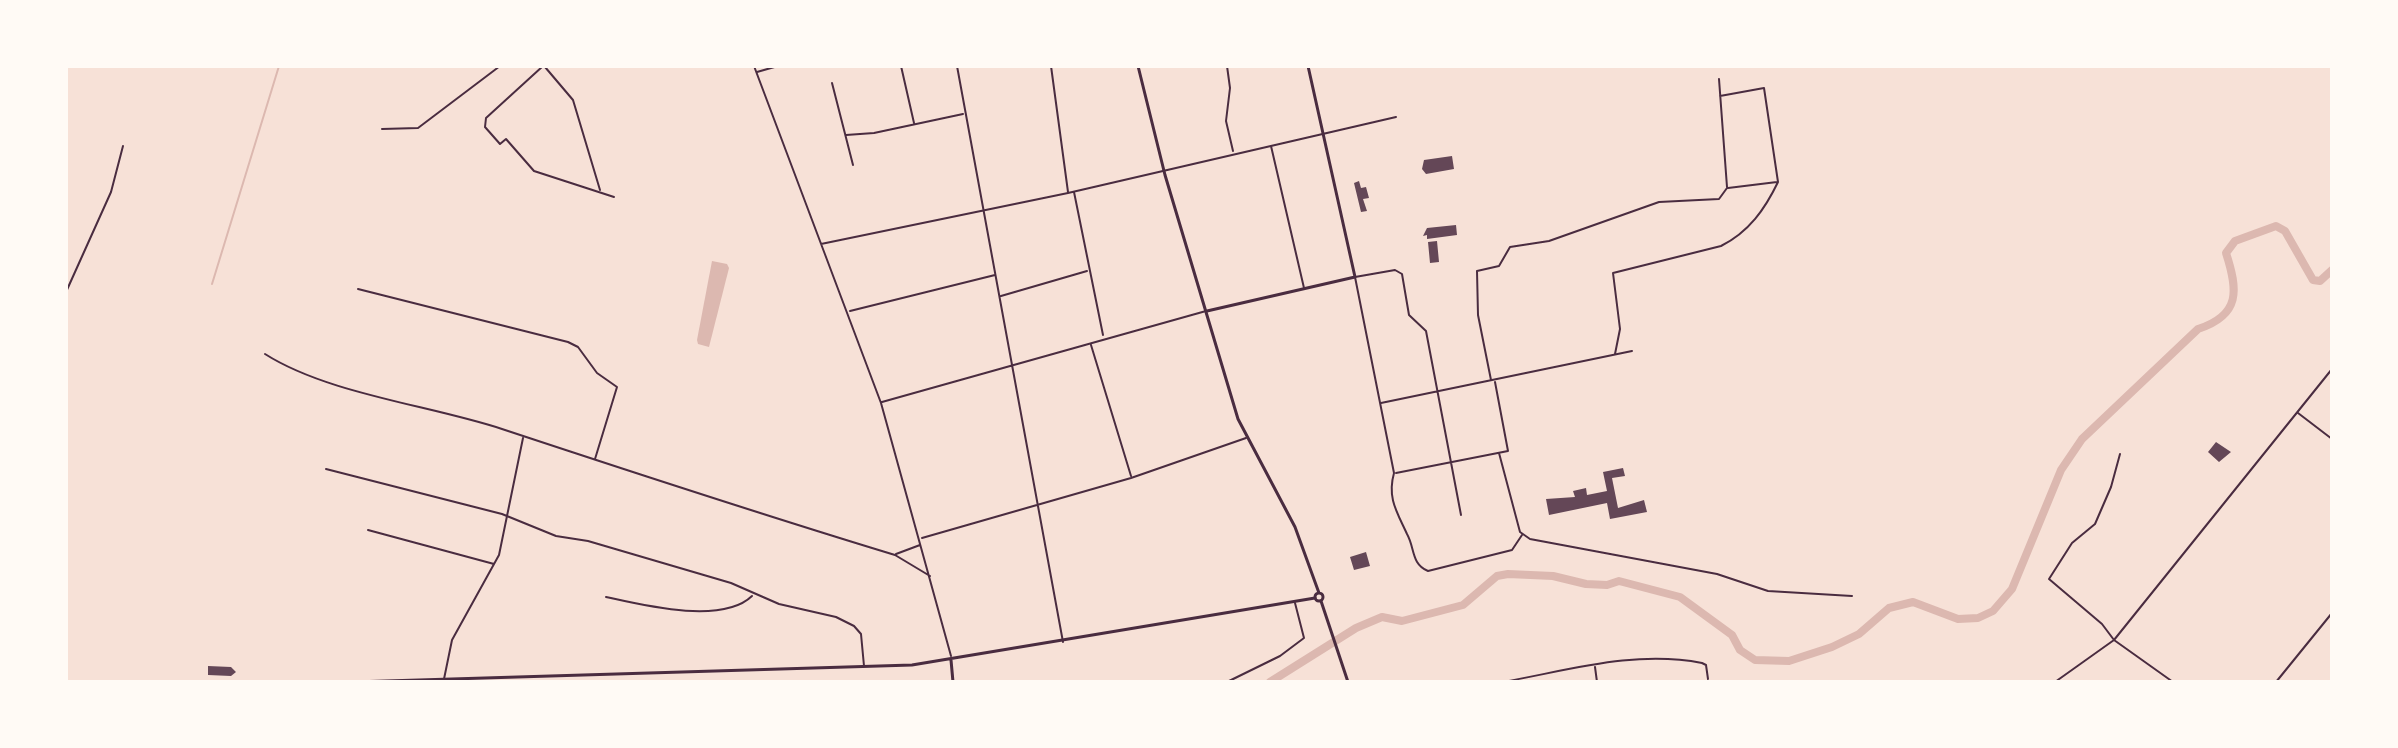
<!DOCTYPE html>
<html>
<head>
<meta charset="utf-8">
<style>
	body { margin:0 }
	#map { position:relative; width:2398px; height:748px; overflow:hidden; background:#f7e1d7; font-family:"DM Sans",sans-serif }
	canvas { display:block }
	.frame { position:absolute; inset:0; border:68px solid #fffaf5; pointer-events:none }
</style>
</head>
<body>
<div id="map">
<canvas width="2398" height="748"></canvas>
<div class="frame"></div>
</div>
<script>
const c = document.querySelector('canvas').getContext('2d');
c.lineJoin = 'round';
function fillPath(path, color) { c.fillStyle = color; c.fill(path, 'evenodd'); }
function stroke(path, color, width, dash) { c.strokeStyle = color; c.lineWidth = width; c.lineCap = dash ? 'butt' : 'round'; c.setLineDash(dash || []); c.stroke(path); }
fillPath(new Path2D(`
	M712,261L727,264L729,268L709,347L698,344L697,340Z`), '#dcb8b0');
stroke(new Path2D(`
	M212,284L279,66`), '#dcb8b0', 2);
stroke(new Path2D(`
	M1270,682L1356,628L1382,617L1402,621L1463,605L1497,576L1508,574L1553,576L1586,584L1607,585L1619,581L1680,597L1732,635L1740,650L1755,660L1789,661L1832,647L1859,634L1889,608L1913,602L1958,619L1978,618L1993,611L2012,589L2061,470L2082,439L2198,329C2241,315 2238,290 2226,253L2235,241L2276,226L2285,231L2313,280L2320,281L2332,270`), '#dcb8b0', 8);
fillPath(new Path2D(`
	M1452,156L1454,169L1426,174L1422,169L1424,160Z
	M1359,181L1361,188L1366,187L1369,198L1363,199L1367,211L1361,212L1354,183Z
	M1456,225L1457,235L1427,239V235L1423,236L1427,228Z
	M1437,241L1439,262L1430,263L1428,242Z
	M2216,442L2231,452L2219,462L2208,452Z
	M1623,468L1625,476L1612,478L1618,508L1644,500L1647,512L1610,519L1607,503L1549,515L1546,499L1575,497L1573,491L1586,488L1587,495L1607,491L1603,472Z
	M1366,552L1370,566L1354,570L1350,557Z
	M208,666L231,667L236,672L231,676L208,675Z`), '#644757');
stroke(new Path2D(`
	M543,66L486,118L485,127L500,144L506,139L534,171L614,197
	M754,66L881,403L951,656
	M901,66L914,123
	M957,66L1063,642
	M1051,66L1068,192
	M1227,66L1230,88L1226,121L1233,151
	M545,67L573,100L600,190
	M757,72L778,66
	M1719,79L1727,187
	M832,83L853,165
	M382,129L418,128L500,66
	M846,135L874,133L963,114
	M1271,146L1304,288
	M1728,188L1777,182
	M1074,192L1103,335
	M821,244L1068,193L1396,117
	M358,289L568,342L578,347L597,373L617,387L595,459
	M66,292L111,192L123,146
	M1001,296L1087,271
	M850,311L995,275
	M1091,345L1131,476
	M265,354C328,394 429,405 502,429C632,472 763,515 895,555L930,576
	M1615,354L1620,329L1613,273L1721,246C1749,232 1765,209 1778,182L1764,88L1720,96
	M1491,380L1478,315L1477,271L1499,266L1510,247L1549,241L1659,202L1719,199L1727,188
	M882,402L1206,311
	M1381,403L1632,351
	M2298,413L2332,439
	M1499,453L1520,532L1530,539L1717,574L1768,591L1852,596
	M2120,454L2111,487L2095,524L2072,543L2049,579L2102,624L2114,640L2173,682
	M326,469L502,514L556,536L588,541L731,583L779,604L836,617L854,626L861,634L864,666
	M1396,473L1508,451L1495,382
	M1461,515L1426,331L1409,315L1402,274L1395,270L1355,277L1394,473C1387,498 1397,512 1407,534C1415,548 1411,564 1428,571L1512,550L1522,535
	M368,530L494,564
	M922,538L1131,478L1246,438
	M896,554L920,545
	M606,597C642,605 722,625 752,596
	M1595,667L1597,682
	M444,679L452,640L499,555L523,438
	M1227,682L1280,656L1304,638L1295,603
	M1503,682C1570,670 1635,650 1702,663L1706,665L1708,679
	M2055,682L2114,640L2332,369
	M2276,682L2332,613`), '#4a2c40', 2);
stroke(new Path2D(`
	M1207,311L1355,277L1308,66
	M951,660L953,682
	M353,682L912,665L1315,598`), '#4a2c40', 3);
stroke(new Path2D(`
	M1138,66L1165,175L1238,419L1295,527L1319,593
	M1315 597a4 4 0 1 1 8 0a4 4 0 1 1-8 0Z
	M1321,601L1348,682`), '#4a2c40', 3);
</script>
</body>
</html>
